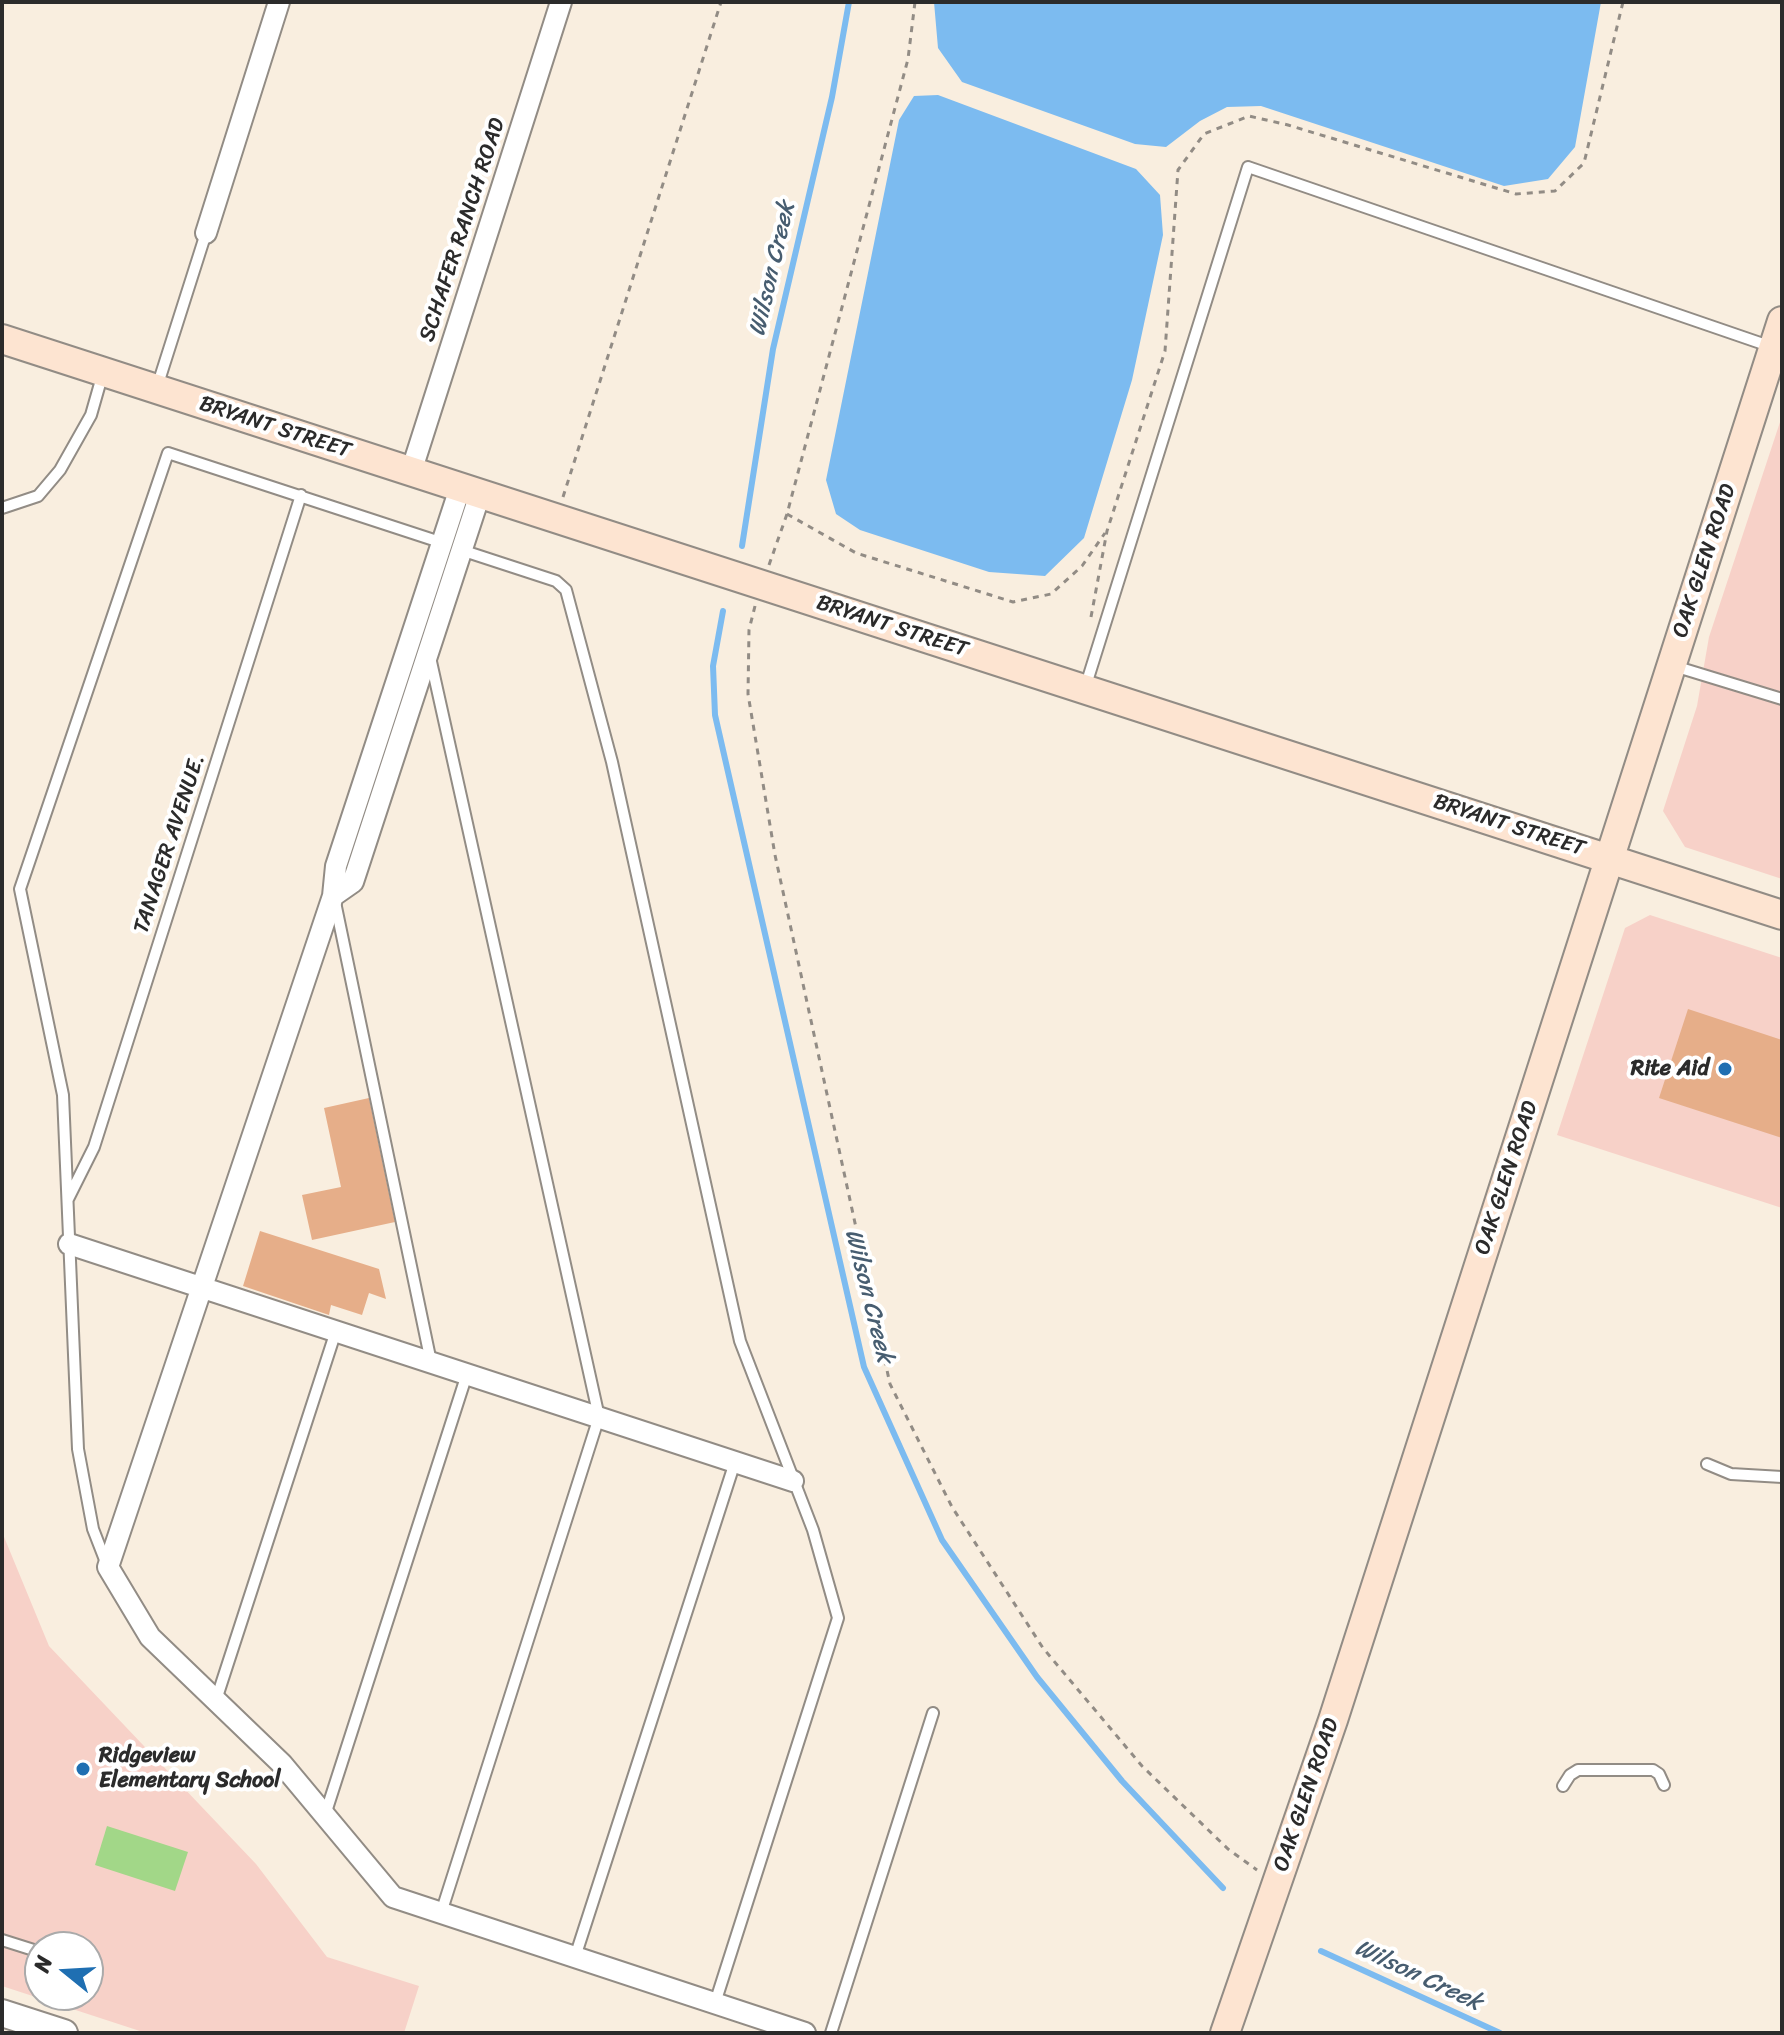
<!DOCTYPE html>
<html>
<head>
<meta charset="utf-8">
<style>
	body { margin:0 }
	#map { position:relative; width:1784px; height:2035px; overflow:hidden; background:#f9eedf; font-family:Sriracha,sans-serif }
	canvas { display:block }
	.frame { position:absolute; inset:0; border:4px solid #2b2b2b; pointer-events:none }
	.north { position:absolute; left:24px; top:1931px; width:80px; height:80px; box-sizing:border-box; background:#fff; border:2px solid #aaa; border-radius:50%; rotate:288deg; font-size:22px; font-weight:700; line-height:32px; text-align:center; color:#2b2b2b }
	.north::after { content:''; display:block; margin:auto; width:28px; height:36px; background:#1f6fb2; clip-path:polygon(50% 0,100% 100%,50% 72%,0 100%) }
</style>
</head>
<body>
<div id="map">
<canvas width="1784" height="2035"></canvas>
<div class="frame"></div>
<div class="north">N</div>
</div>
<script>
const c = document.querySelector('canvas').getContext('2d');
c.lineJoin = 'round';
function fillPath(path, color) { c.fillStyle = color; c.fill(path, 'evenodd'); }
function stroke(path, color, width, dash) { c.strokeStyle = color; c.lineWidth = width; c.lineCap = dash ? 'butt' : 'round'; c.setLineDash(dash || []); c.stroke(path); }
function label(font, color, halo, rows, align = 'center') {
  c.font = font + ' Sriracha,sans-serif'; c.lineWidth = 8; c.setLineDash([]); c.textBaseline = 'middle'; c.strokeStyle = halo; c.fillStyle = color; for (const [text, x, y, turn = 0] of rows) {
    c.save(); c.translate(x, y); c.rotate((+turn || 0) * Math.PI / 180); c.textAlign = isNaN(turn) ? turn : align; if (halo) c.strokeText(text, 0, 0); c.fillText(text, 0, 0); c.restore();
  }
}
fillPath(new Path2D(`
	M1782,416V879L1685,847L1663,811L1697,706L1709,637Z
	M1650,915L1782,958V1208L1557,1135L1625,928Z
	M2,1532L49,1646L256,1864L327,1957L419,1986L404,2033H146L2,1986ZM40,1947H88V1995H40Z`), '#f7d1c8');
fillPath(new Path2D(`
	M107,1826L188,1852L175,1891L95,1865Z`), '#a2d788');
fillPath(new Path2D(`
	M934,2H1601L1575,147L1548,179L1504,186L1261,106L1227,107L1200,121L1166,147L1135,144L962,82L938,48Z
	M938,95L1136,169L1160,195L1163,235L1132,380L1084,538L1045,576L989,572L860,530L836,514L826,480L899,120L914,96Z`), '#7cbbf0');
stroke(new Path2D(`
	M742,546L773,349L832,97L849,2
	M723,611L713,666L715,715L864,1367L942,1540L1037,1677L1122,1781L1223,1888
	M1321,1951L1500,2033`), '#7cbbf0', 6);
fillPath(new Path2D(`
	M1688,1009L1782,1040V1138L1659,1098Z
	M369,1098L395,1222L312,1240L302,1195L341,1187L324,1108Z
	M260,1231L379,1269L386,1299L369,1293L362,1315L331,1305L329,1315L243,1286Z`), '#e6ae89');
const service = new Path2D(`
	M157,387L206,233
	M2,508L38,496L60,470L91,415L103,373
	M458,549L556,581L566,590L612,762L740,1341L813,1530L838,1618L715,2003
	M430,657L599,1417L441,1913
	M1674,666L1782,699
	M1085,688L1248,167L1772,347
	M335,902L431,1362
	M68,1199L94,1147L301,495
	M1707,1464L1731,1474L1782,1477
	M107,1565L93,1529L78,1449L63,1095L20,889L168,453L443,543
	M216,1700L336,1331
	M1563,1786L1570,1775L1578,1770H1653L1659,1774L1664,1785
	M325,1815L467,1374
	M2,1940L40,1952
	M575,1957L735,1462
	M831,2033L933,1713`);
const minor = new Path2D(`
	M206,233L279,2
	M411,472L561,2
	M460,488L336,866L333,896L108,1567L150,1637L282,1764L393,1897L805,2033
	M333,896L353,882L480,494
	M69,1244L793,1481`);
const tertiary = new Path2D(`
	M2,2013L64,2033`);
const secondary = new Path2D(`
	M2,339L1782,915
	M1225,2033L1333,1720L1782,321`);
stroke(service, '#928c85', 14);
stroke(minor, '#928c85', 24);
stroke(tertiary, '#928c85', 30);
stroke(secondary, '#928c85', 32);
stroke(new Path2D(`
	M563,497L721,2
	M787,514L856,553L1013,602L1051,594L1082,566L1105,533
	M769,565L787,514L908,59L915,2
	M755,606L749,630L748,694L775,855L890,1384L952,1507L1043,1648L1142,1766L1228,1849L1257,1870
	M1091,617L1107,531L1165,351L1178,170L1204,134L1249,116L1288,125L1516,194L1555,191L1584,163L1623,2`), '#928c85', 3, [6, 6]);
stroke(service, '#fff', 10);
stroke(minor, '#fff', 20);
stroke(tertiary, '#fff', 26);
stroke(secondary, '#fde4d1', 28);
for (const [x, y, r, color] of [
	[1725,1069,8,"#1f6fb2"],
	[83,1769,8,"#1f6fb2"]
]) { const dot = new Path2D(); dot.arc(x, y, r, 0, 2 * Math.PI); c.fillStyle = color; c.fill(dot); stroke(dot, '#fff', 3); }
label('22px', '#2b2b2b', '#fff', [
	["SCHAFER RANCH ROAD",463,230,-72],
	["BRYANT STREET",275,428,18],
	["OAK GLEN ROAD",1705,561,-72],
	["BRYANT STREET",892,627,18],
	["BRYANT STREET",1509,826,18],
	["TANAGER AVENUE.",170,844,-72],
	["OAK GLEN ROAD",1507,1178,-72],
	["OAK GLEN ROAD",1307,1795,-71]
]);
label('bold 22px', '#2b2b2b', '#fff', [
	["Rite Aid",1709,1069],
	["Ridgeview",99,1756,"left"],
	["Elementary School",99,1781,"left"]
], 'right');
label('italic 24px', '#475d70', '#fff', [
	["Wilson Creek",773,269,-77],
	["Wilson Creek",868,1296,76],
	["Wilson Creek",1418,1976,25]
]);
</script>
</body>
</html>
